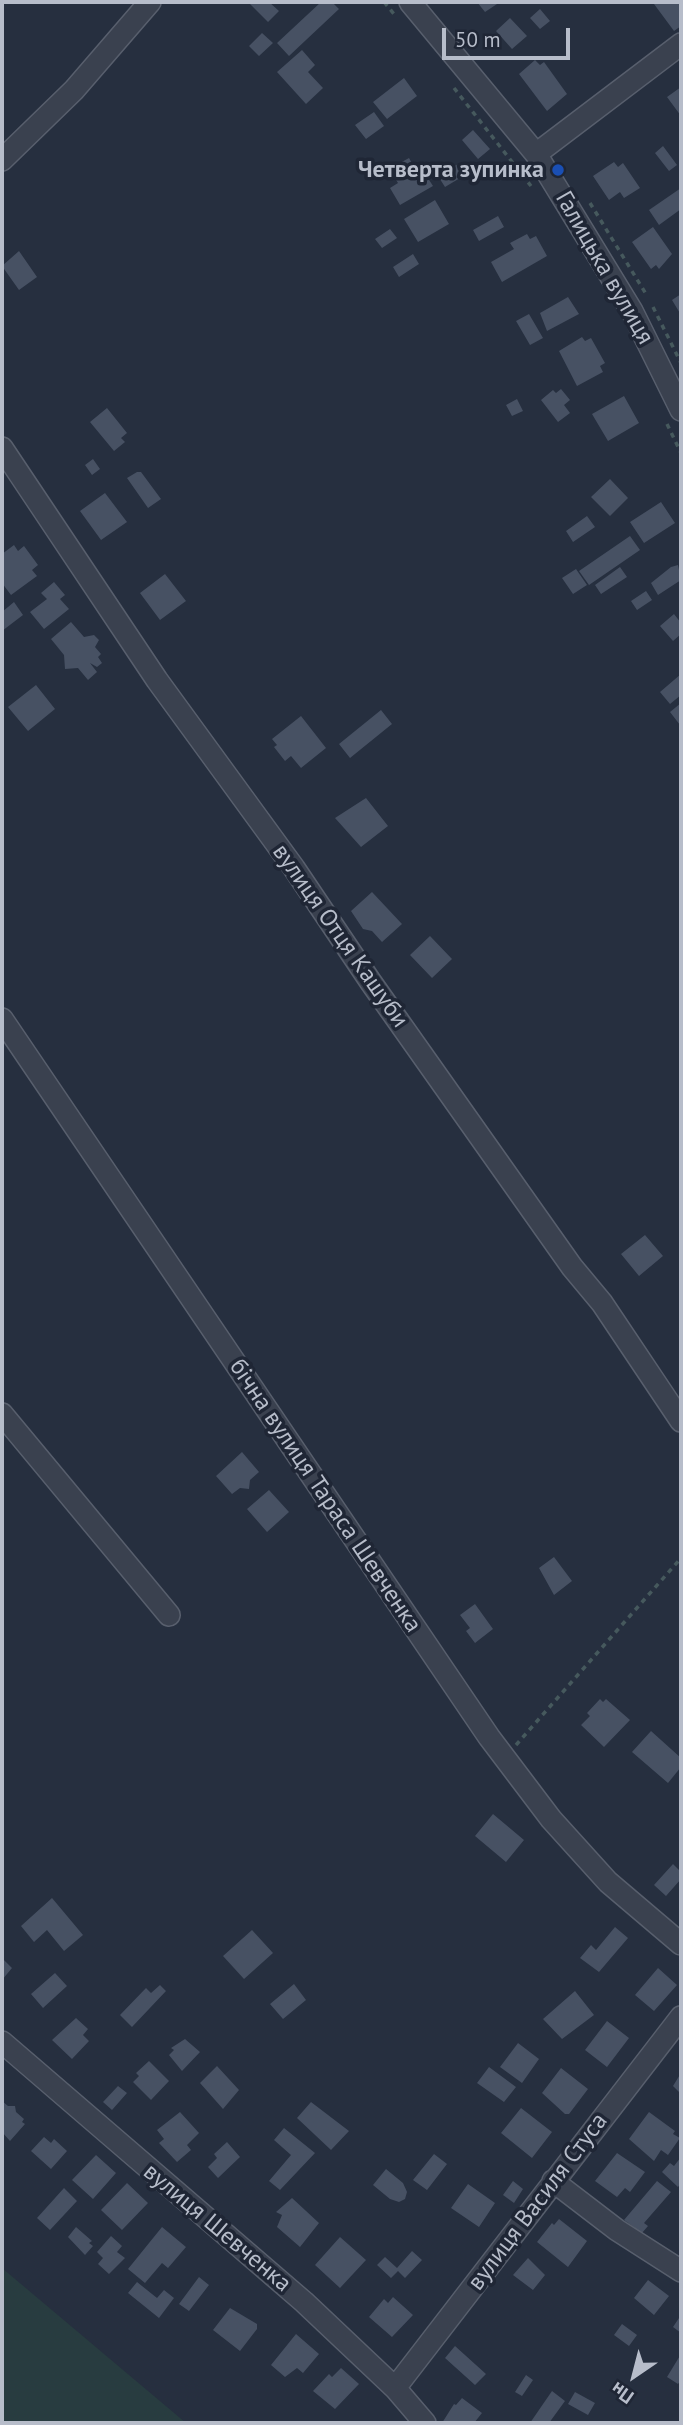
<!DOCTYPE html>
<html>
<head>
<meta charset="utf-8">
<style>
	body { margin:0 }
	#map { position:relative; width:683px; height:2425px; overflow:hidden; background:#262f3f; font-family:"PT Sans",sans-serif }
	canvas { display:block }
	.frame { position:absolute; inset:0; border:4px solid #b7bdca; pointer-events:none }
	.north { position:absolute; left:599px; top:2341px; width:70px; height:70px; -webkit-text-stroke:5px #1f2635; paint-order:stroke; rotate:215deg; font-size:19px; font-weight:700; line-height:28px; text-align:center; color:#b7bdca }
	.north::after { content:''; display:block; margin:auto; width:24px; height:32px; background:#b7bdca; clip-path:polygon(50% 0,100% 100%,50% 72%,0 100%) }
	.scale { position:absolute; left:442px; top:28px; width:128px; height:32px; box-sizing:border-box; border:4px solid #b7bdca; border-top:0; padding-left:9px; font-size:21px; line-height:24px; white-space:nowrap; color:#b7bdca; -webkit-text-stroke:5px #1f2635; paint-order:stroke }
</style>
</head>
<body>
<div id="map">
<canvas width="683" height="2425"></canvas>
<div class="frame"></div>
<div class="north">Пн</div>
<div class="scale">50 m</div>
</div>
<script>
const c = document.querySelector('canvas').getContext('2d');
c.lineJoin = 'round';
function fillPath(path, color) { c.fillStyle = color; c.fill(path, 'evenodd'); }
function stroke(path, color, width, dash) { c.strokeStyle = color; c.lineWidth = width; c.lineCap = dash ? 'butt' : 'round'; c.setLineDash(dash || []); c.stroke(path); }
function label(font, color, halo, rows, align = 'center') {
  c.font = font + ' "PT Sans",sans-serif'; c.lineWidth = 7; c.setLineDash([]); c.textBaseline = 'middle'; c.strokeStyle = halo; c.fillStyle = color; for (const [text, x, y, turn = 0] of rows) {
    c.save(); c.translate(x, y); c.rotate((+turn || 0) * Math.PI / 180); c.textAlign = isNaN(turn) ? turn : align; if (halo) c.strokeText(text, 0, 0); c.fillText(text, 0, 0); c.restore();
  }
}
fillPath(new Path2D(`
	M2,2268L186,2423H2Z`), '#283c40');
fillPath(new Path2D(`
	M248,2H269L279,11L268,22Z
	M321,2H332L339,9L289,56L277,43Z
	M477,2H500L485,12Z
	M656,2H680L681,26L674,31L654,4Z
	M540,9L550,21L540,29L530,18Z
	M510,18L527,36L512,49L496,31Z
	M262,33L273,43L259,56L249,46Z
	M302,50L315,65L308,72L323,88L306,104L277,72Z
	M535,60L540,65L544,62L567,94L547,111L519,74Z
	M404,78L417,96L387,119L373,102Z
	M681,87V116L667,97Z
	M374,112L384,126L366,139L355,125Z
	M473,130L490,149L478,159L462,140Z
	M663,146L677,165L669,171L655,153Z
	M409,158L417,172L422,169L433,186L400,205L390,188L398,183L389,169Z
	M614,162L618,167L623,163L640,188L624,198L620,192L609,200L593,176Z
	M458,164L465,175L445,187L438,176Z
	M681,188V209L659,225L649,210Z
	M435,200L449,224L418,242L404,219Z
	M498,216L504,227L479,241L473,230Z
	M653,227L672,254L659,269L656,265L651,269L632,242Z
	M390,229L397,238L382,248L375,239Z
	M527,234L530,239L536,236L547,256L502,282L491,262L514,249L510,243Z
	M19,251L37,277L19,290L2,266Z
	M413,254L419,264L399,277L393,267Z
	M681,294V315L672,300Z
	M568,297L579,314L547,331L540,313Z
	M529,314L543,338L530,345L516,321Z
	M582,337L585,341L591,338L605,363L600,366L603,372L577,386L559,351Z
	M561,389L570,400L564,405L570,413L558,422L541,400L553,390L556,393Z
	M624,396L639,423L608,441L592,414Z
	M517,399L523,411L512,416L506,405Z
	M107,408L127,433L121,438L125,442L114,451L90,422Z
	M93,459L100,469L92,475L85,465Z
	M137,472H141L161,499L148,508L127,478Z
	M610,479L628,498L610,516L591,497Z
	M105,493L127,522L101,540L80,511Z
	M661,502L675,523L644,543L630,522Z
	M587,516L595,527L573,542L566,531Z
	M630,536L640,550L589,585L579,571Z
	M14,545L18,551L24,546L38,565L32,570L37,576L11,595L2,583V554Z
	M678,565L681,580L658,595L651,583L671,567Z
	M620,567L627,577L601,594L595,585Z
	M576,569L587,585L573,594L562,578Z
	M165,574L186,601L160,620L140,593Z
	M54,582L65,595L60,599L69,609L44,629L30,612L47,599L41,593Z
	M646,591L652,600L637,610L631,601Z
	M14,602L23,615L2,631V612Z
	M674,614L681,623V634L673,641L660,626Z
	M71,622L84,637L94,635L99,640L95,647L101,654L98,657L102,663L97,667L90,663L97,672L88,680L78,668L65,669L64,655L51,639Z
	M681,674V695L670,704L660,692Z
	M36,685L55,709L28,731L8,707Z
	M681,703V724L680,725L670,712Z
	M381,710L392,724L350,758L339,744Z
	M301,716L326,748L301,768L291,756L285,761L274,747L277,745L272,739Z
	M366,798L388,826L361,847L335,818Z
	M372,892L402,924L382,942L372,931L363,929L351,911Z
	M430,936L452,959L432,978L410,955Z
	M645,1235L663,1256L639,1276L621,1254Z
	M242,1452L259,1472L250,1480L249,1489L240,1488L232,1494L216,1476Z
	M269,1490L289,1512L267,1532L247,1509Z
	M554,1557L572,1581L554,1595L539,1568Z
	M475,1604L493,1629L475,1643L466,1631L470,1628L460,1615Z
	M600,1699L603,1702L606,1699L630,1720L604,1747L581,1725L590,1716L587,1713Z
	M651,1731L681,1758V1767L668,1783L632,1752Z
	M493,1814L524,1840L506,1862L475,1836Z
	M673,1864L681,1872V1879L666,1896L654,1885Z
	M52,1898L83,1935L64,1951L47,1930L34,1942L21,1926Z
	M615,1927L628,1938L599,1972L580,1958L591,1945L596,1950Z
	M252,1930L273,1953L244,1979L223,1956Z
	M2,1958L12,1968L2,1980Z
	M658,1968L677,1985L654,2011L635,1995Z
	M55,1973L67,1986L43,2008L31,1994Z
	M294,1984L306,2000L283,2019L270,2004Z
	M160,1985L166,1991L132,2027L120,2015L146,1988L151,1993Z
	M575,1991L594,2015L562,2039L543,2019Z
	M76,2018L88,2029L83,2035L89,2041L72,2059L52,2040Z
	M607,2021L629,2038L607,2067L585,2050Z
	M185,2039L200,2052L182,2071L169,2055L174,2050L171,2048Z
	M518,2043L539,2059L522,2083L500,2067Z
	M149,2061L169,2081L151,2100L133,2082L139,2076L136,2073Z
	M217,2066L239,2090L223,2109L200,2083Z
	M489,2067L516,2087L504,2102L477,2083Z
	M561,2068L588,2089L569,2114H565L542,2093Z
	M681,2073V2094L673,2086Z
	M118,2086L127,2093L112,2110L103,2102Z
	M2,2101L8,2106H15L16,2112L24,2119L22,2122L25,2124L10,2141L2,2132Z
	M311,2102L349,2131L331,2150L297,2118Z
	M521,2108L552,2132L532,2158L501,2133Z
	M180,2112L199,2133L187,2145L191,2150L177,2162L159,2143L164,2139L157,2130Z
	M649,2112L675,2131L673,2134L680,2138L668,2155L661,2150L654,2161L629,2139Z
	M284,2128L315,2153L280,2190L269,2181L291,2155L274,2140Z
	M44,2137L51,2143L54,2139L67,2151L51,2169L31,2151Z
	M227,2142L240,2157L218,2178L208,2167L217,2158L214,2154Z
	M617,2153L645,2172L630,2192L625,2188L617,2197L595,2181Z
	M434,2154L447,2164L427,2190L413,2180Z
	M96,2155L116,2173L93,2199L72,2180Z
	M681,2157V2183L678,2187L662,2172L670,2163L674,2166Z
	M386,2169L403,2183L407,2192L405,2199L399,2202L390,2199L373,2185Z
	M513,2181L523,2189L514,2203L503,2195Z
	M657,2181L671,2192L644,2223L648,2226L642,2233L624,2220Z
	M127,2183L148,2203L122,2230L101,2210Z
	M468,2184L495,2203L479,2227L451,2208Z
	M64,2188L77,2201L50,2230L37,2218Z
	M292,2198L319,2223L300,2247L277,2227L282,2215L276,2212Z
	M559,2219L587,2241L568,2267L537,2242L552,2223L554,2225Z
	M76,2227L92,2241L89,2243L93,2246L85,2255L68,2237Z
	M162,2227L186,2247L168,2268L162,2263L145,2283L128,2269Z
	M111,2236L122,2246L117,2252L125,2258L109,2274L98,2264L103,2258L97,2252Z
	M340,2237L366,2260L340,2288L315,2265Z
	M412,2251L422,2260L405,2278L398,2271L391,2278L377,2265L385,2257L397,2268Z
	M528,2258L545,2275L533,2290L513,2275Z
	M199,2277L209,2285L189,2311L179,2304Z
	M648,2280L669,2296L654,2315L634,2298Z
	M137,2282L157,2298L164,2290L174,2298L159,2318L128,2293Z
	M393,2297L413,2315L392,2337L369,2317L384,2299L388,2303Z
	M230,2308L257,2324V2329L240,2351L213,2330Z
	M681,2315V2333L673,2327Z
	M622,2324L637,2335L629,2346L614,2335Z
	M296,2334L319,2354L303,2373L297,2368L285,2377L271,2365Z
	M455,2346L486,2374L475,2385L445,2358Z
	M681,2354V2380L678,2384L667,2377Z
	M341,2368L359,2384L335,2409L313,2391L329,2374L332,2377Z
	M526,2375L533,2380L522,2396L515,2392Z
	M552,2391L565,2401L549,2423H530Z
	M575,2392L595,2403L588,2415L568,2404Z
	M462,2398L482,2413L474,2423H442L454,2404L456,2405Z`), '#475163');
const minor = new Path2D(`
	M410,2L536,154L632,311L681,410
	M536,154L681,44
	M2,160L74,90L150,2
	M2,448L157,680L294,868L370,981L572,1267L602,1303L681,1421
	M2,1019L489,1737L551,1819L608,1882L681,1944
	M2,1414L169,1615
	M2,2042L304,2302L395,2388L425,2423
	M553,2181L617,2230L681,2271
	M395,2388L681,2017`);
stroke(minor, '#585f6d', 24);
stroke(new Path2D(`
	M384,2L394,14
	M454,88L531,186
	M590,203L646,294
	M653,307L681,363
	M667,424L681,453
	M516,1745L681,1558`), '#46595d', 3.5, [5, 5]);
stroke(minor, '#3a414f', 21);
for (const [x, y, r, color] of [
	[558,170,7,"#1a4fb4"]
]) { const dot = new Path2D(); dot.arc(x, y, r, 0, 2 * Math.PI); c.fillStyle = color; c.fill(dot); stroke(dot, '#1f2635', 2.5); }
label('bold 24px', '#b7bdca', '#1f2635', [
	["Четверта зупинка",544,170]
], 'right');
label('24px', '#b7bdca', '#1f2635', [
	["Галицька вулиця",604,268,60],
	["вулиця Отця Кашуби",340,936,55],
	["бічна вулиця Тараса Шевченка",325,1496,56],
	["вулиця Василя Стуса",538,2202,-53],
	["вулиця Шевченка",217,2228,40]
]);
</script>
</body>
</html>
